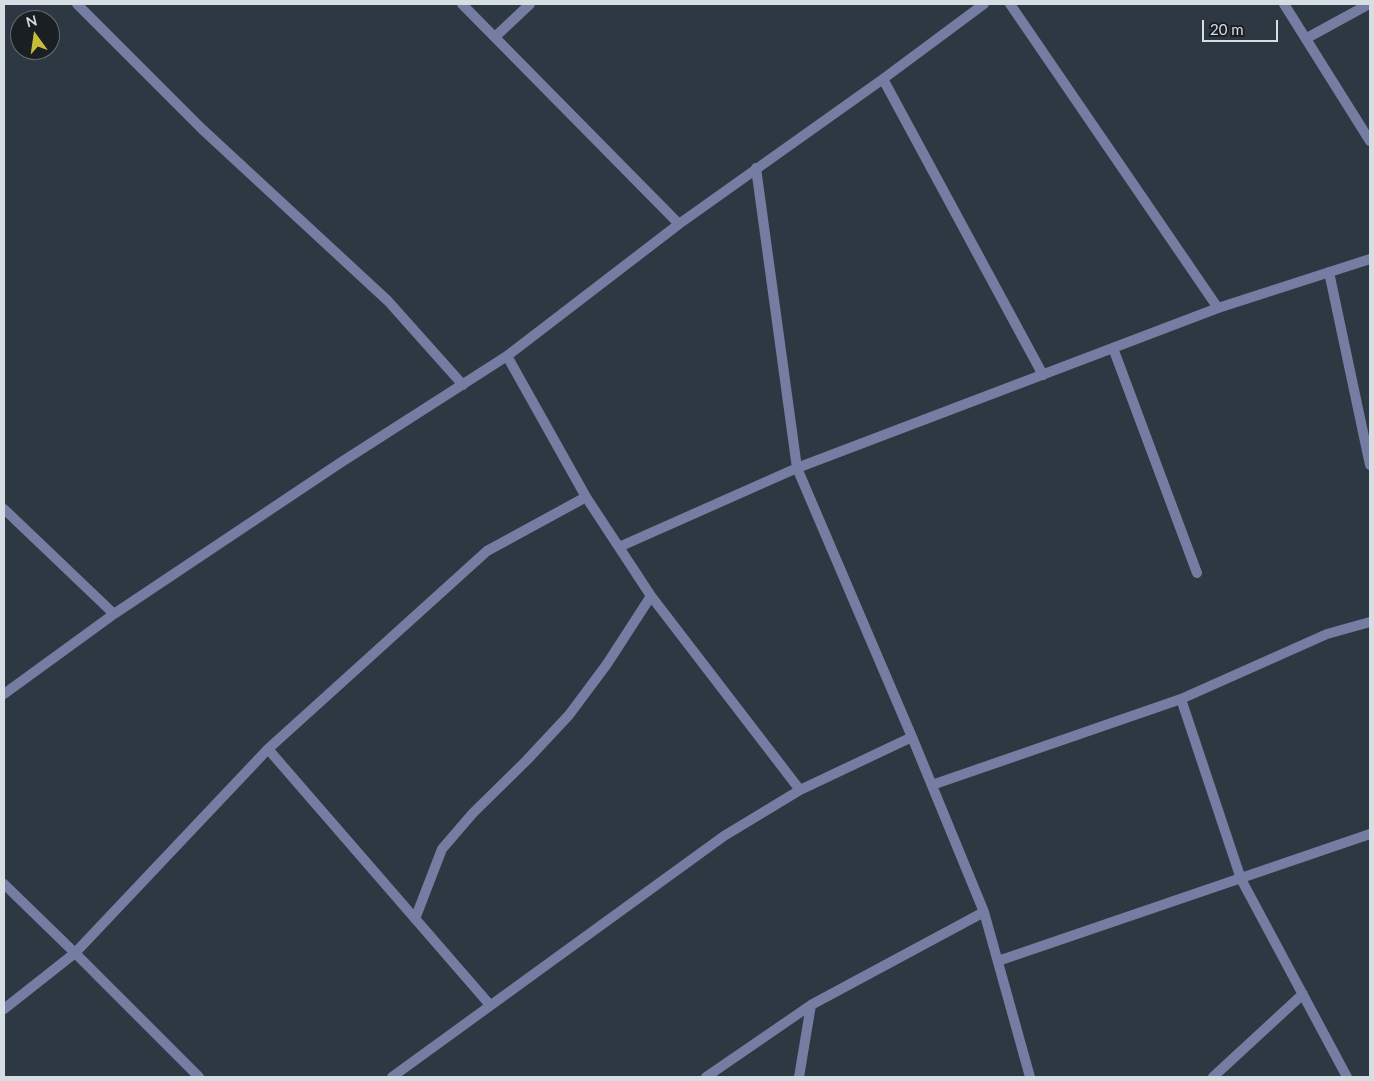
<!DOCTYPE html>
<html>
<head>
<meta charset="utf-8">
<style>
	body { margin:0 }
	#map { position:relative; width:1374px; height:1081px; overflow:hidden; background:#2e3842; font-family:Lato,sans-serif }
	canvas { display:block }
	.frame { position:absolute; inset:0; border:5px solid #d6dde3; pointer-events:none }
	.north { position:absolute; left:10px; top:10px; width:50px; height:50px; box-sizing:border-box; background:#1a1f23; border:1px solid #656b70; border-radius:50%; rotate:346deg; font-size:14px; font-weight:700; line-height:20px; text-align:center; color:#d6dde3 }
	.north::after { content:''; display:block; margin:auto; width:18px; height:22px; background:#c6bc3c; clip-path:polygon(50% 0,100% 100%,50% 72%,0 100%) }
	.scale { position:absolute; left:1202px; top:20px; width:76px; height:22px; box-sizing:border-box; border:2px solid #d6dde3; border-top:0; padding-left:6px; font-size:15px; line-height:18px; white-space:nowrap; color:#d6dde3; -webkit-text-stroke:4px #1a1f23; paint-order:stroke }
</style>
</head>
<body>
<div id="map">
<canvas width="1374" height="1081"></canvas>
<div class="frame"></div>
<div class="north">N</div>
<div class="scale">20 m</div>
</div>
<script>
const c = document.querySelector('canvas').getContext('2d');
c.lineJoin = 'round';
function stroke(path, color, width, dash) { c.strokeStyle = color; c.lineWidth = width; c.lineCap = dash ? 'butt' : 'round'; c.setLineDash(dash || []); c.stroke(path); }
stroke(new Path2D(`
	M77,4L202,129L388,301L463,385
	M462,4L679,224
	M1010,4L1218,308
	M1284,4L1370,141
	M496,36L530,4
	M1307,38L1369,4
	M883,79L1043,375
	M756,168L797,468L912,737L984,912L1030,1077
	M1329,272L1370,465
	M1113,348L1197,573
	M507,356L586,497L651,596L800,790
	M4,509L114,614
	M619,547L797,468L1218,308L1370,259
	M4,694L114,614L340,463L507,356L679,224L883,79L984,4
	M1181,699L1241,879L1347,1077
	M268,749L490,1005
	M932,785L1181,699L1327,634L1370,622
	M4,884L75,953L199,1077
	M415,919L442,849L473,813L526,761L569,715L607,664L651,596
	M998,961L1370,834
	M4,1009L75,953L268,749L487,551L586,497
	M392,1077L724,836L800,790L912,737
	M706,1077L811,1005L984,912
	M799,1077L811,1005
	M1213,1077L1303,994`), '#757ea2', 10);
</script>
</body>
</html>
